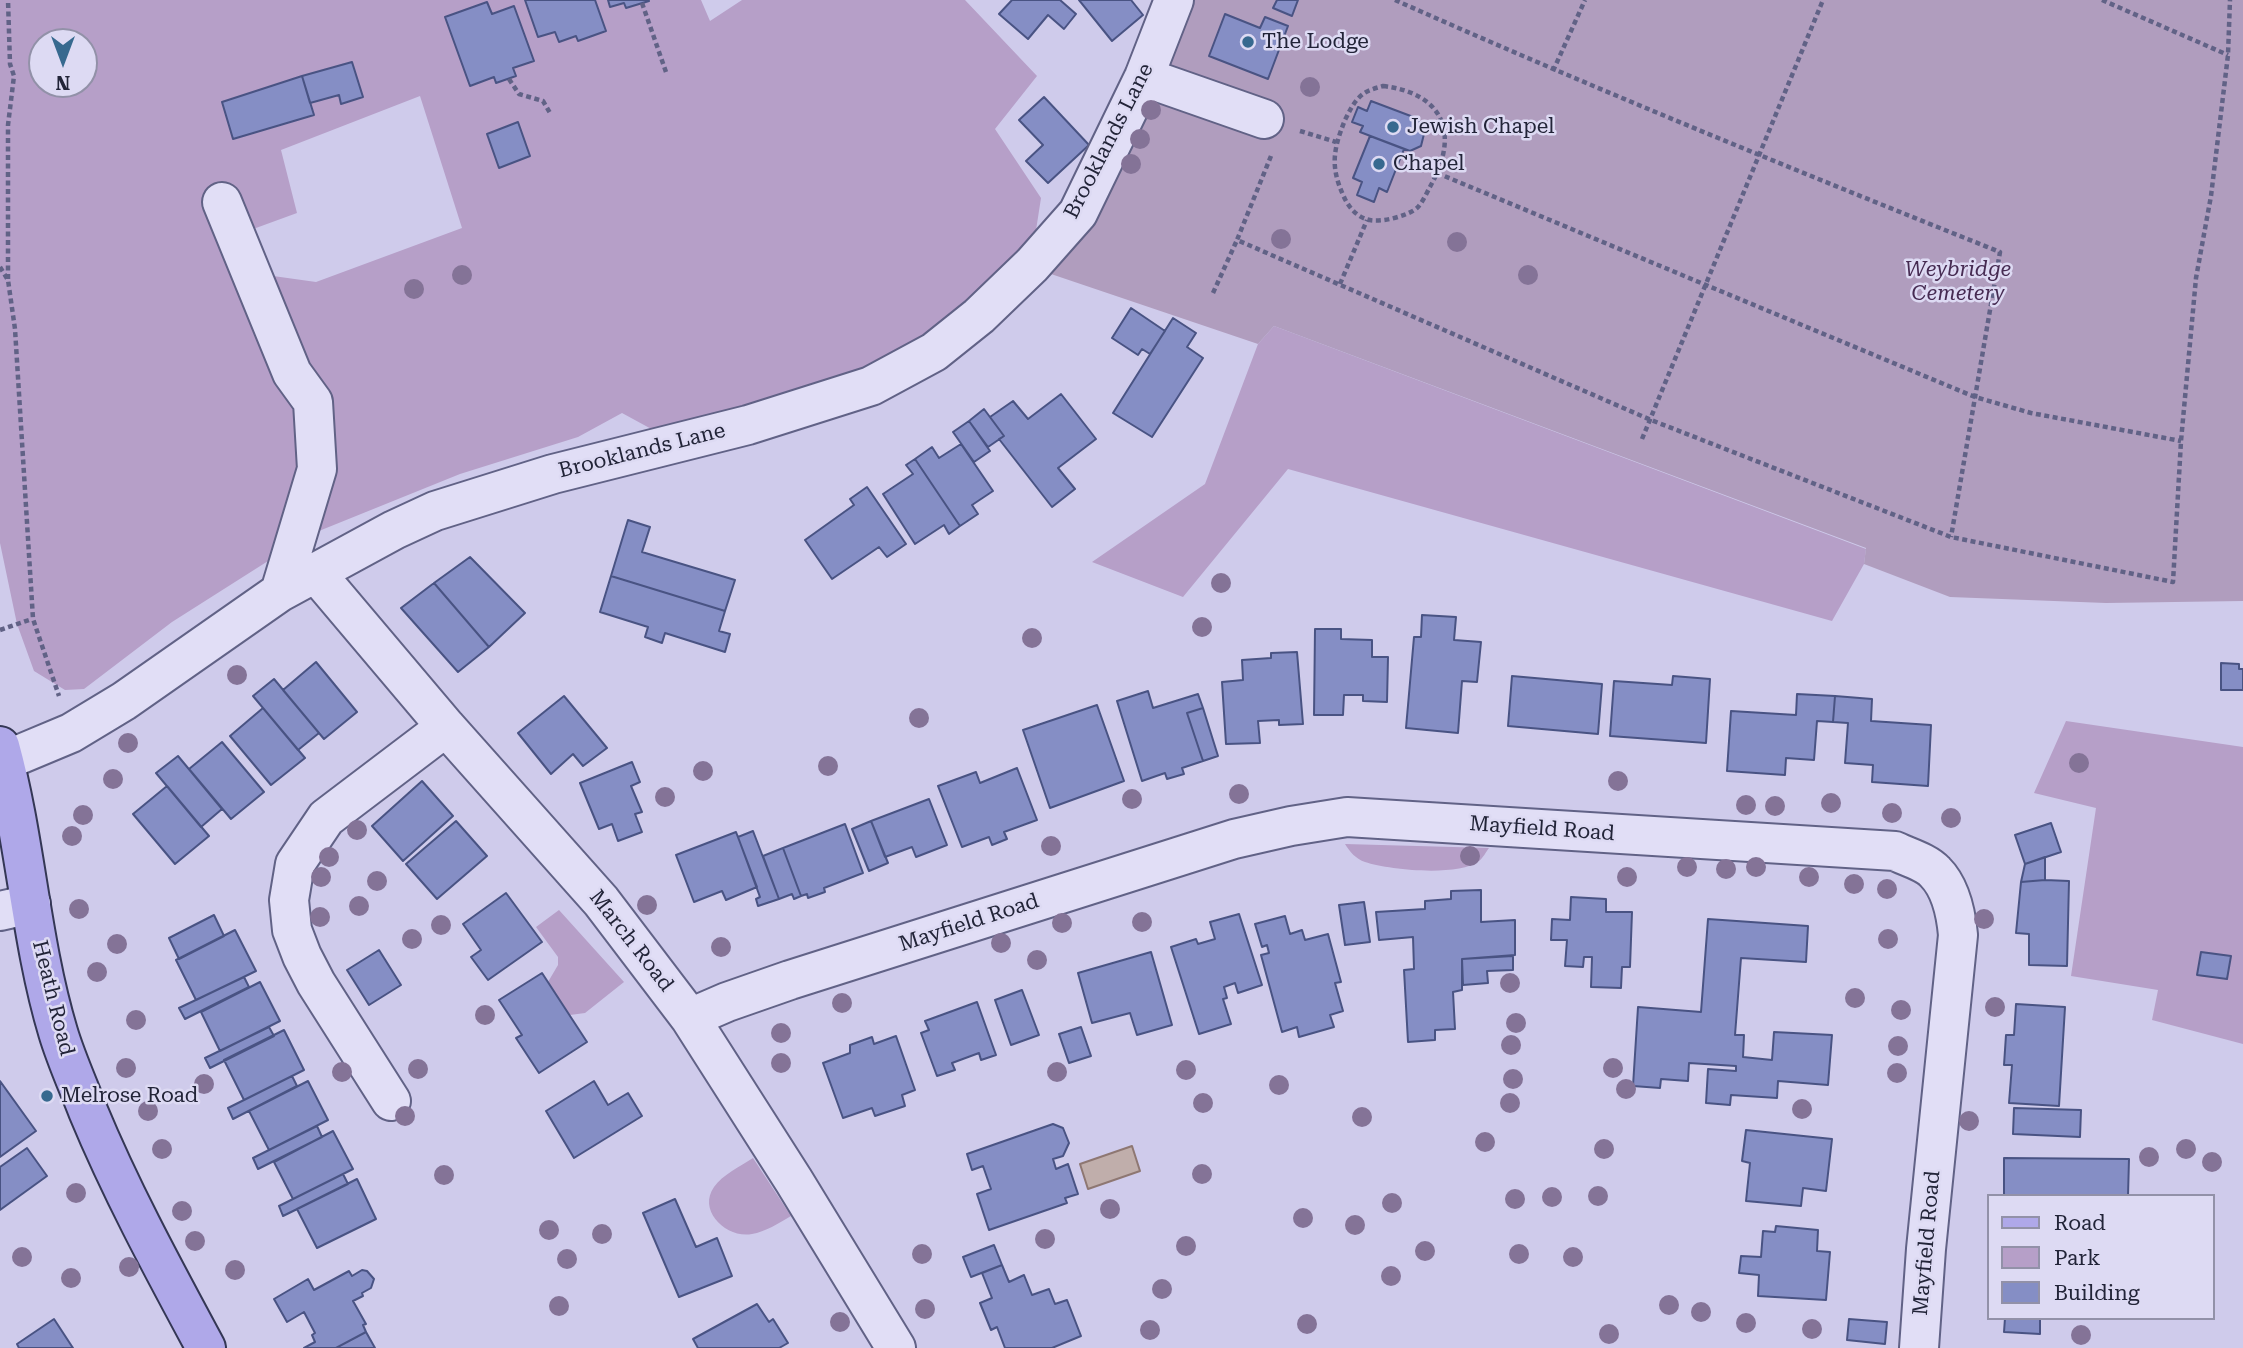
<!DOCTYPE html>
<html>
<head>
<meta charset="utf-8">
<style>
	body { margin:0 }
	#map { position:relative; width:2243px; height:1348px; overflow:hidden; background:#cfcbeb; font-family:"Roboto Serif",serif }
	canvas { display:block }
	.legend { position:absolute; left:1987px; top:1194px; width:228px; height:126px; box-sizing:border-box; background:#dddaf3; border:2px solid #9291a8; margin:0; padding:9px 12px; list-style:none; font-size:21px; color:#222438 }
	.legend li { display:flex; align-items:center; gap:14px; height:35px }
	.legend b { width:35px; border:2px solid #9291a8 }
	.north { position:absolute; left:28px; top:28px; width:70px; height:70px; box-sizing:border-box; background:#dddaf3; border:2px solid #9291a8; border-radius:50%; rotate:180deg; font-size:19px; font-weight:700; line-height:28px; text-align:center; color:#222438 }
	.north::after { content:''; display:block; margin:auto; width:24px; height:32px; background:#37698f; clip-path:polygon(50% 0,100% 100%,50% 72%,0 100%) }
</style>
</head>
<body>
<div id="map">
<canvas width="2243" height="1348"></canvas>
<ul class="legend">
<li><b style="height:9px;background:#afa8e9"></b>Road</li>
<li><b style="height:19px;background:#b69fc8"></b>Park</li>
<li><b style="height:19px;background:#858ec5"></b>Building</li>
</ul>
<div class="north">N</div>
</div>
<script>
const c = document.querySelector('canvas').getContext('2d');
c.lineJoin = 'round';
function fillPath(path, color) { c.fillStyle = color; c.fill(path, 'evenodd'); }
function stroke(path, color, width, dash) { c.strokeStyle = color; c.lineWidth = width; c.lineCap = dash ? 'butt' : 'round'; c.setLineDash(dash || []); c.stroke(path); }
function label(font, color, halo, rows, align = 'center') {
  c.font = font + ' "Roboto Serif",serif'; c.lineWidth = 5; c.setLineDash([]); c.textBaseline = 'middle'; c.strokeStyle = halo; c.fillStyle = color; for (const [text, x, y, turn = 0] of rows) {
    c.save(); c.translate(x, y); c.rotate((+turn || 0) * Math.PI / 180); c.textAlign = isNaN(turn) ? turn : align; if (halo) c.strokeText(text, 0, 0); c.fillText(text, 0, 0); c.restore();
  }
}
fillPath(new Path2D(`
	M0,0H701L710,21L742,0H965L1037,76L995,129L1041,198L1027,288L701,456L622,413L578,437L460,474L309,535L172,622L84,689L65,690L34,671L17,624L0,543ZM42,42H84V84H42ZM420,96L462,228L316,282L266,275L245,232L297,213L281,150Z
	M1274,326L1866,549L1864,564L1832,621L1288,469L1183,597L1092,562L1205,484L1258,344Z
	M2066,721L2243,747V1044L2152,1020L2158,990L2071,976L2096,808L2034,793Z
	M1345,844L1489,848C1486,852 1483,858 1479,861C1458,877 1389,870 1365,862C1356,859 1350,852 1345,844Z
	M559,910L624,982L585,1013L570,1015L548,982L558,965V957L536,927Z
	M753,1158L791,1216C779,1223 765,1232 752,1234C727,1239 697,1211 714,1187C722,1175 741,1166 753,1158Z`), '#b69fc8');
fillPath(new Path2D(`
	M1192,0H2243V601L2106,603L1950,597L1864,564L1866,548L1274,326L1258,344L1051,274L1103,192Z`), '#b09dbe');
const water = new Path2D(`
	M1132,1146L1140,1171L1088,1189L1080,1164Z`);
fillPath(water, '#c0aeab');
stroke(water, '#8e7772', 2);
const building = new Path2D(`
	M525,0H595L606,31L578,41L576,36L559,42L555,32L538,37Z
	M608,0H648L649,1L626,8L624,3L610,7Z
	M1012,0H1060L1076,14L1064,29L1048,15L1028,39L999,14Z
	M1079,0H1131L1143,15L1112,41Z
	M1277,0H1298L1292,16L1273,8Z
	M487,2L492,14L514,6L534,61L513,68L516,76L496,83L494,77L470,86L445,17Z
	M1225,14L1260,28L1265,17L1288,26L1268,79L1209,56Z
	M352,62L363,97L341,104L339,95L310,103L302,76Z
	M302,76L314,115L233,139L222,102Z
	M1044,97L1089,145L1048,183L1026,161L1043,145L1019,120Z
	M1371,101L1416,118L1424,127V134L1421,146L1410,151L1360,132L1363,126L1352,122L1358,107L1367,111Z
	M518,122L530,156L499,168L487,134Z
	M1370,136L1404,149L1387,192L1379,188L1374,202L1357,195L1362,182L1353,178Z
	M1131,308L1165,331L1150,354L1142,349L1138,355L1112,338Z
	M1173,318L1196,333L1187,347L1203,358L1152,437L1113,413Z
	M1061,394L1096,439L1058,468L1075,489L1052,507L999,439L1004,436L990,417L1013,401L1028,419Z
	M984,409L1004,436L988,447L969,421Z
	M969,421L990,451L974,462L953,432Z
	M961,444L993,491L972,505L978,514L960,526L915,459L932,447L939,458Z
	M915,459L960,526L949,534L944,525L915,544L883,494L913,474L906,465Z
	M867,487L906,544L887,557L879,547L832,579L805,540L854,505L850,499Z
	M628,520L650,527L642,552L735,580L725,611L611,576Z
	M470,557L525,613L489,647L434,583Z
	M611,576L725,611L719,631L730,634L725,652L665,633L662,643L645,637L648,627L600,612Z
	M434,583L489,647L458,672L401,608Z
	M1422,615L1456,617L1454,640L1481,642L1477,682L1462,681L1458,733L1406,728L1414,637H1421Z
	M1315,629H1341V639L1372,640V657H1388L1387,702L1363,701V695H1344L1343,715H1314Z
	M1297,652L1303,724L1279,725V720L1258,721L1260,743L1226,744L1222,682L1243,680L1242,660L1271,658V653Z
	M316,662L357,712L324,739L283,690Z
	M2221,663L2239,664V669H2243V690H2221Z
	M1512,676L1602,684L1598,734L1508,726Z
	M1673,676L1710,679L1706,743L1610,736L1614,681L1672,685Z
	M274,679L319,733L298,750L253,696Z
	M1148,691L1153,708L1198,694L1203,708L1187,713L1203,761L1182,768L1184,774L1167,779L1165,773L1142,781L1117,701Z
	M1797,694L1835,696L1833,722L1817,721L1814,760L1786,758L1785,775L1727,771L1731,711L1796,715Z
	M564,696L607,748L583,766L573,754L551,774L518,733Z
	M1835,696L1872,699L1871,721L1931,725L1928,786L1872,782L1873,765L1845,763L1848,723L1833,722Z
	M1097,705L1124,781L1050,808L1023,730Z
	M263,708L305,758L271,785L230,736Z
	M1203,708L1218,756L1203,761L1187,713Z
	M222,742L264,792L231,819L189,769Z
	M178,756L222,809L201,827L156,773Z
	M632,762L640,782L631,786L642,812L635,814L642,832L618,841L612,824L599,829L580,783Z
	M1017,768L1037,820L1004,832L1007,839L992,845L989,837L962,847L938,786L976,772L980,783Z
	M422,781L453,816L403,861L372,826Z
	M167,786L209,836L175,864L133,814Z
	M929,799L947,845L916,857L912,847L885,857L871,821Z
	M456,821L487,856L437,899L406,864Z
	M871,821L888,863L869,871L852,829Z
	M2051,823L2061,852L2025,864L2015,835Z
	M845,824L863,873L824,888L825,892L808,898L807,894L801,896L783,848Z
	M753,831L779,899L758,906L756,899L760,897L738,837Z
	M736,832L757,887L726,900L722,891L694,902L676,855Z
	M783,848L801,896L794,899L792,894L779,899L763,856Z
	M2045,857V880L2021,882L2025,864Z
	M2045,880L2069,881L2067,966L2029,965V934L2016,933L2021,882Z
	M1481,890V922L1515,920V955L1462,959V990L1453,992L1455,1029L1435,1030V1040L1408,1042L1404,970L1414,969L1413,937L1379,940L1376,912L1425,909V901L1451,899V891Z
	M506,893L542,942L488,980L471,957L481,950L463,924Z
	M1571,897L1606,899V912H1632L1630,967H1622L1621,988L1591,987L1592,957H1584L1583,967L1565,966L1567,940H1551L1552,919L1570,920Z
	M1364,902L1370,942L1345,945L1339,905Z
	M1239,914L1262,985L1238,993L1235,983L1224,987L1227,998L1223,999L1231,1024L1199,1034L1171,947L1196,939L1198,944L1215,939L1210,922Z
	M214,915L224,936L179,959L169,938Z
	M1285,916L1290,934L1302,930L1305,940L1328,934L1341,982L1335,983L1343,1011L1330,1015L1334,1027L1299,1037L1297,1027L1282,1032L1261,955L1269,953L1267,945L1262,947L1255,924Z
	M1708,919L1808,926L1806,962L1741,958L1735,1035H1744L1743,1057L1772,1060L1774,1032L1832,1035L1828,1085L1778,1081L1777,1098L1731,1095L1730,1105L1706,1103L1708,1069L1736,1071V1066L1689,1063L1688,1081L1661,1079L1660,1088L1633,1086L1638,1007L1701,1012Z
	M235,930L256,971L196,1000L176,960Z
	M379,950L401,985L369,1005L347,970Z
	M1151,952L1172,1025L1137,1035L1130,1013L1092,1023L1078,973Z
	M2201,952L2231,956L2227,979L2197,975Z
	M1513,956V970L1487,971L1488,983L1463,985L1462,959Z
	M542,973L587,1042L539,1073L516,1038L522,1035L499,1000Z
	M244,977L249,987L185,1019L179,1008Z
	M260,982L280,1021L220,1051L201,1012Z
	M1022,990L1039,1035L1011,1045L995,1000Z
	M977,1002L996,1055L981,1060L979,1053L952,1063L955,1070L937,1076L921,1033L929,1030L925,1021Z
	M2016,1004L2065,1007L2059,1106L2009,1103L2012,1065H2004L2006,1035H2014Z
	M269,1027L274,1036L210,1068L205,1058Z
	M1081,1027L1091,1056L1069,1063L1059,1034Z
	M284,1030L304,1070L244,1100L224,1060Z
	M896,1036L915,1090L902,1095L905,1106L875,1116L872,1108L843,1118L823,1063L850,1053V1045L872,1037L874,1044Z
	M292,1076L297,1086L233,1119L228,1108Z
	M0,1081L36,1131L0,1157Z
	M308,1081L328,1120L269,1150L249,1111Z
	M594,1081L608,1105L628,1093L642,1116L574,1158L546,1111Z
	M2014,1108L2081,1110L2080,1137L2013,1134Z
	M1053,1124L1063,1128L1069,1143L1063,1156L1053,1159L1056,1169L1068,1164L1078,1194L1065,1198L1067,1203L989,1230L977,1194L991,1189L983,1166L972,1170L967,1154Z
	M317,1126L322,1137L258,1169L253,1158Z
	M1746,1130L1832,1139L1826,1191L1803,1188L1801,1206L1746,1201L1750,1163L1742,1161Z
	M333,1131L353,1169L293,1199L274,1162Z
	M27,1148L47,1176L0,1210V1167Z
	M2004,1158L2129,1159L2128,1196H2004Z
	M343,1174L348,1184L283,1216L279,1206Z
	M357,1179L376,1219L317,1248L297,1209Z
	M675,1199L696,1247L717,1238L732,1276L679,1297L643,1213Z
	M1776,1226L1818,1230L1817,1251L1830,1252L1826,1300L1758,1296L1759,1275L1739,1273L1741,1256L1761,1257L1763,1231L1775,1232Z
	M994,1245L1002,1265L971,1277L963,1257Z
	M1002,1265L1009,1282L1024,1275L1032,1295L1049,1289L1055,1304L1067,1300L1081,1336L1052,1348H1005L997,1327L991,1330L980,1303L992,1298L982,1273Z
	M362,1270L367,1271L374,1279L371,1288L362,1293L363,1296L353,1301L366,1324L363,1325L366,1332L336,1348H304L315,1342L312,1335L315,1333L304,1312L287,1322L274,1299L308,1279L314,1290L349,1271L352,1276Z
	M757,1304L769,1322L773,1319L788,1343L779,1348H698L693,1339Z
	M2005,1318L2040,1319V1334L2004,1332Z
	M54,1319L73,1348H19L17,1344Z
	M1849,1319L1887,1322L1885,1344L1847,1340Z
	M366,1332L375,1348H336Z`);
fillPath(building, '#858ec5');
stroke(building, '#495383', 2);
const minor = new Path2D(`
	M1144,77L1264,119
	M222,202L292,373L313,402L317,469L280,592
	M315,572L446,727L601,901L690,1018L794,1181L896,1348
	M4,761L71,733L124,701L280,592L394,530L435,511L553,474L748,425L871,386L934,352L979,316L1032,265L1078,213L1144,77L1174,0
	M0,911L31,904
	M690,1018L727,1002L790,980L1234,839L1291,826L1347,817L1895,851C1907,857 1926,862 1935,872C1951,888 1956,913 1958,935L1926,1249L1919,1348
	M391,1101L316,983L302,956L292,930L289,900L295,864L326,818L446,727`);
const major = new Path2D(`
	M0,746C26,840 30,939 58,1032C66,1059 78,1085 88,1111C122,1193 164,1270 206,1348`);
stroke(minor, '#616286', 42);
stroke(major, '#343755', 42);
stroke(new Path2D(`
	M1395,0C1595,89 1797,171 2000,252L1951,537
	M2102,0L2228,55
	M642,3L666,72
	M1553,71L1585,0
	M509,79L519,94L543,101L550,113
	M1383,86C1443,93 1460,133 1431,185C1427,192 1423,202 1417,208C1408,216 1378,224 1366,219C1356,216 1348,206 1344,197C1330,167 1333,150 1345,120C1350,110 1354,101 1363,94C1368,90 1376,88 1383,86Z
	M1300,131L1336,142
	M1271,156L1237,240L1651,420L1951,537L2173,582L2181,441L2196,278L2211,196L2228,55L2230,0
	M1437,173L1975,397L2031,413L2181,441
	M0,267L8,280L15,329L33,619L59,696
	M8,279V125L14,76L10,64L8,0
	M1340,284L1367,220
	M1213,293L1237,240
	M1642,439L1823,0
	M0,630L32,619`), '#616286', 4.5, [5, 3.5]);
stroke(minor, '#e1def6', 38);
stroke(major, '#afa8e9', 38);
c.fillStyle = '#847397';
for (const [x, y] of [
	[1310,87],
	[1151,110],
	[1140,139],
	[1131,164],
	[1281,239],
	[1457,242],
	[462,275],
	[1528,275],
	[414,289],
	[1221,583],
	[1202,627],
	[1032,638],
	[237,675],
	[919,718],
	[128,743],
	[2079,763],
	[828,766],
	[703,771],
	[113,779],
	[1618,781],
	[1239,794],
	[665,797],
	[1132,799],
	[1831,803],
	[1746,805],
	[1775,806],
	[1892,813],
	[83,815],
	[1951,818],
	[357,830],
	[72,836],
	[1051,846],
	[1470,856],
	[329,857],
	[1687,867],
	[1756,867],
	[1726,869],
	[321,877],
	[1627,877],
	[1809,877],
	[377,881],
	[1854,884],
	[1887,889],
	[647,905],
	[359,906],
	[79,909],
	[320,917],
	[1984,919],
	[1142,922],
	[1062,923],
	[441,925],
	[412,939],
	[1888,939],
	[1001,943],
	[117,944],
	[721,947],
	[1037,960],
	[97,972],
	[1510,983],
	[1855,998],
	[842,1003],
	[1995,1007],
	[1901,1010],
	[485,1015],
	[136,1020],
	[1516,1023],
	[781,1033],
	[1511,1045],
	[1898,1046],
	[781,1063],
	[126,1068],
	[1613,1068],
	[418,1069],
	[1186,1070],
	[342,1072],
	[1057,1072],
	[1897,1073],
	[1513,1079],
	[204,1084],
	[1279,1085],
	[1626,1089],
	[1203,1103],
	[1510,1103],
	[1802,1109],
	[148,1111],
	[405,1116],
	[1362,1117],
	[1969,1121],
	[1485,1142],
	[162,1149],
	[1604,1149],
	[2186,1149],
	[2149,1157],
	[2212,1162],
	[1202,1174],
	[444,1175],
	[76,1193],
	[1598,1196],
	[1552,1197],
	[1515,1199],
	[1392,1203],
	[1110,1209],
	[182,1211],
	[1303,1218],
	[1355,1225],
	[549,1230],
	[602,1234],
	[1045,1239],
	[195,1241],
	[1186,1246],
	[1425,1251],
	[922,1254],
	[1519,1254],
	[22,1257],
	[1573,1257],
	[567,1259],
	[129,1267],
	[235,1270],
	[1391,1276],
	[71,1278],
	[1162,1289],
	[1669,1305],
	[559,1306],
	[925,1309],
	[1701,1312],
	[840,1322],
	[1746,1323],
	[1307,1324],
	[1812,1329],
	[1150,1330],
	[1609,1334],
	[2081,1335]
]) { c.beginPath(); c.arc(x, y, 10, 0, 2 * Math.PI); c.fill(); }
for (const [x, y, r, color] of [
	[1248,42,7,"#37698f"],
	[1393,127,7,"#37698f"],
	[1379,164,7,"#37698f"],
	[47,1096,7,"#37698f"]
]) { const dot = new Path2D(); dot.arc(x, y, r, 0, 2 * Math.PI); c.fillStyle = color; c.fill(dot); stroke(dot, '#dddaf3', 2.5); }
label('21px', '#222438', '#dddaf3', [
	["The Lodge",1262,42],
	["Jewish Chapel",1407,127],
	["Chapel",1393,164],
	["Melrose Road",61,1096]
], 'left');
label('21px', '#222438', '#dddaf3', [
	["Brooklands Lane",1109,141,-63],
	["Brooklands Lane",642,451,-14],
	["Mayfield Road",1542,829,4],
	["Mayfield Road",969,923,-18],
	["March Road",631,941,52],
	["Heath Road",53,998,76],
	["Mayfield Road",1927,1243,-85]
]);
label('italic 21px', '#462b52', '#dddaf3', [
	["Weybridge",1958,270],
	["Cemetery",1958,294]
]);
</script>
</body>
</html>
